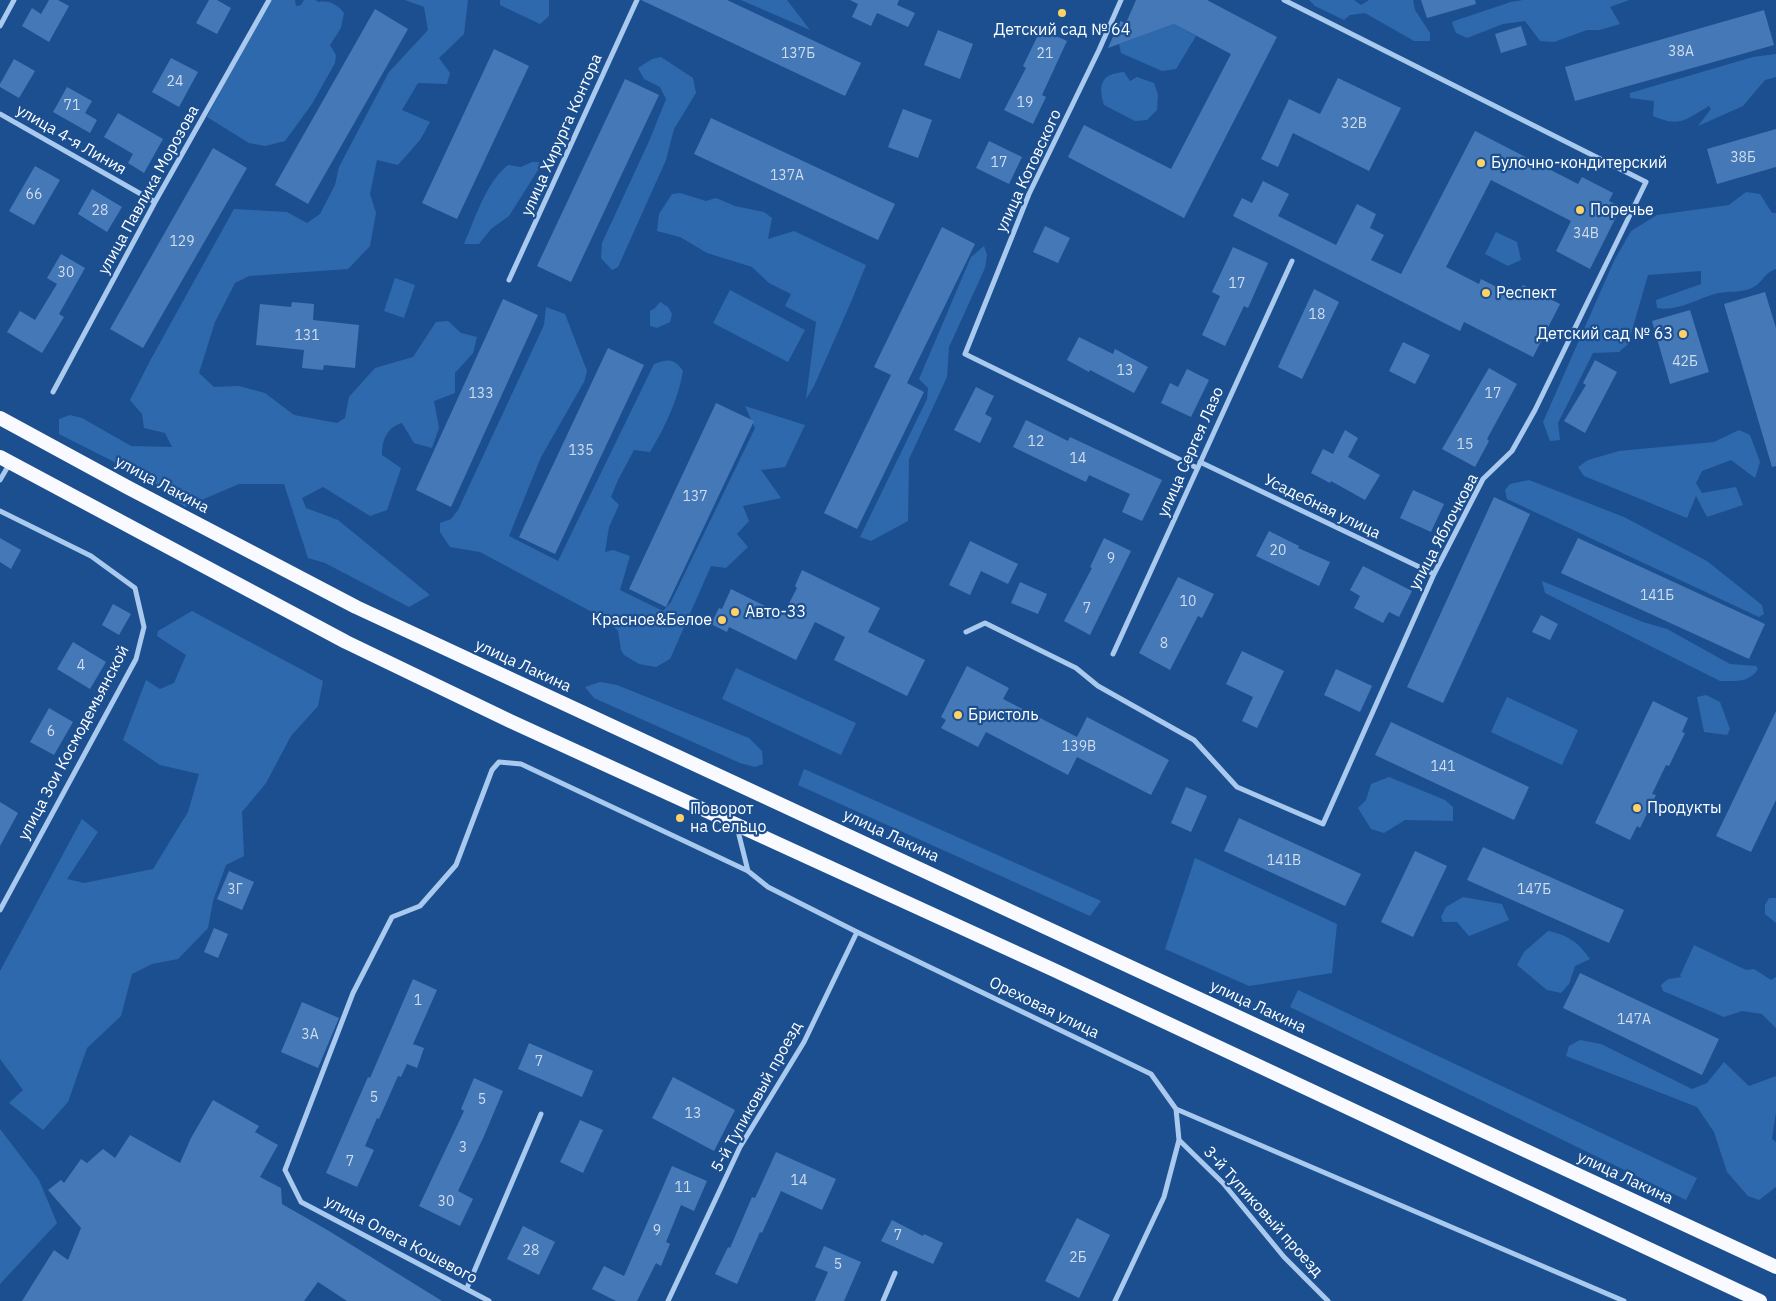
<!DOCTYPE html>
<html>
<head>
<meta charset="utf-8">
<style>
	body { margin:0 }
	canvas { display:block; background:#1b4f8f }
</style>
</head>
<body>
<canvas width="1776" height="1301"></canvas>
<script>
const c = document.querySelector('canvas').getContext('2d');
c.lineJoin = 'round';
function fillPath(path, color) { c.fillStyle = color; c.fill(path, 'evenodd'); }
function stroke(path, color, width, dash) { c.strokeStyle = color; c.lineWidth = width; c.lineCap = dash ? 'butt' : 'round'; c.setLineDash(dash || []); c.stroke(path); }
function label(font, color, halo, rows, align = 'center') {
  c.font = font + ' "IBM Plex Sans",sans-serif'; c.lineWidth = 4.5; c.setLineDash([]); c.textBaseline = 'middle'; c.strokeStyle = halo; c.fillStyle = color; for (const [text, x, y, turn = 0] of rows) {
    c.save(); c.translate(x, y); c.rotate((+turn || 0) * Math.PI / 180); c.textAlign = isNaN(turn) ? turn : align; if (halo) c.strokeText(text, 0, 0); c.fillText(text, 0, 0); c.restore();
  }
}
fillPath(new Path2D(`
	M269,0H295L296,6L301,5L304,0H315L319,2C329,0 338,5 344,13L341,28L330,45L336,55L335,63L312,104L285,141L265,146L249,143L207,117Z
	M405,0H468L464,34L439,58L450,73L447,84L418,83L402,110L430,122L420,140L398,165L377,160L370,194L376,213L370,246L348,269L249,276L235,283L215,322L199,373L214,387L239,386L265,393L294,415L337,423L345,418L349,397L375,368L413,357L436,322L448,321L461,333L477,337L473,353L455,373V393L434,401L439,428L432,448L414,443L402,423C387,427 382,440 382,455L401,468L387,510L370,516L323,487L302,498L306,508L338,520L430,595L409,607L325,563L308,558L284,484H239L185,507L152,481L59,434V419L70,415L82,418L131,446L172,447L165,433L144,428L142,414L130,400L151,359L234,209L287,212L307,223L320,214L335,185L339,167L389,72L428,30L424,7Z
	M500,0H549V16L540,24L500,5Z
	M741,0H787L810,30Z
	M1309,0H1354L1361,5L1369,0H1413L1415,10L1430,33V41H1414L1365,13L1350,15L1344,20L1315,6Z
	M1523,0H1629L1610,7L1620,24L1600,30H1587L1554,42L1540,41L1525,21L1503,24L1467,38L1456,33L1452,23L1454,21L1511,2Z
	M1174,24L1196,36L1176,69L1162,71L1121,53L1119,44Z
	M1776,54V77L1765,80L1743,106L1698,126L1711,109L1709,106C1686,119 1681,128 1653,116L1654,101L1630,98V93L1753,57Z
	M661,57L693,78L696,93L674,129L666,160L618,267L612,270L601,258L602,243L650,139L666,99L660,87L644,79L638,68L652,59Z
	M1124,72L1130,81L1137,77L1154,83L1158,95L1157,110L1147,120L1135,121L1104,105C1098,84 1101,74 1124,72Z
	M532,162H539L538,170L509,216L491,229L479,244H464C475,219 486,182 508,165L521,167Z
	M1746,192L1760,194L1772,213H1776V269C1762,274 1764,282 1752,288C1740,293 1730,291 1718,293C1698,298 1678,312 1657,308L1656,300L1701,284V271L1648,275L1628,344L1619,352L1593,353L1558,423L1560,440L1550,441L1543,422L1614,261L1631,231L1657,215L1729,205Z
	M680,193L706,201L716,198L735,206L764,212L772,218L768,239L794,231L866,265L851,302L814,386L806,399L816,322L785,306L791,294L769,283L752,267L707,253L680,237L657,231L659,214L672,194Z
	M1496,232L1517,242L1521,260L1508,266L1485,254Z
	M984,246L987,255L985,268L949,347L947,377L909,459L908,521L871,541L860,537L927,399L928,388L919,379L971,257Z
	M395,278L415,285L404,318L384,311Z
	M730,290L805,330L788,362L713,323Z
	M660,302L668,307L672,314L670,322L657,328L650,326V311L655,308Z
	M546,307L565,314L587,371L584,382L541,457L509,536L558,561L654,364C668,359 674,358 683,371C678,400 665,427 650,452L634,450L618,480L611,497L619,505L609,527L605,552L613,550L630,556L620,590L663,611L671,602L755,428L745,406L805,425L785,467L761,470L781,498L743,506L749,521L737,534L748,547L726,568L711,566L670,659L656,667L639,664L624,655L621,650L618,631L605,619L480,552L450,547L440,532V523L451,519L458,510L544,325Z
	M1739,430L1750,435L1760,462L1755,478L1731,460L1702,471L1696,483L1702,493L1736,487L1743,505L1707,517L1696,496L1687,518L1584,476L1578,467L1588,460L1619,451L1714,442Z
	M1529,480L1624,517L1707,561L1762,605L1764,614L1759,617L1507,499L1505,490L1510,484Z
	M1542,581L1643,622L1667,629L1730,664L1756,666L1758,669C1749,683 1735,681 1720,681L1545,593Z
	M192,611L323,681L318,706L291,736L266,783L242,812L244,856L226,865L213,901L208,928L178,959L152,964L132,974L121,1016L87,1048L68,1102L43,1130L9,1103L23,1090L0,1059V971L82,819L98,832L67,879L84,883L153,869L188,812L199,774L160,765L123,740L146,680L160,689L174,683L186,655L157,636L158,631Z
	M736,668L856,723L841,755L722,699Z
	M600,682L617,685L749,738L762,751L763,764L755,767L740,763L594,698L585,687Z
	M1706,695L1720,702L1730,729L1727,735L1704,732L1697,697Z
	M1507,697L1578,730L1562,765L1491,732Z
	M804,769L1101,901L1090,916L798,785Z
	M1389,777L1445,800L1453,807V821L1405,820L1384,833L1371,829L1358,808L1366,800L1371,784Z
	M1195,858L1337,924L1332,973L1249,986L1165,949Z
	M1463,897L1502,904L1509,920L1469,936L1457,922H1443L1441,917L1446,907Z
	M1769,898H1776V923L1765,914V905Z
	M1548,931C1568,935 1578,942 1590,959L1575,966L1569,984L1561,993L1547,990L1517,965L1524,952Z
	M1694,945L1746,970L1754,969L1771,980L1776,977V1028L1762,1014L1742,1011L1724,1017L1663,991L1661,985L1668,979L1682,977L1680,976Z
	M1298,990L1697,1178L1686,1200L1290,1007Z
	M1580,1040L1601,1044L1692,1089L1707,1083L1724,1062L1749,1086L1776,1076V1112L1772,1139L1776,1142V1187L1759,1200L1748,1196L1727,1172L1714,1132L1697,1107L1566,1056L1569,1046Z
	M0,1129L39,1180L57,1223L0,1284Z`), '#2e69ad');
fillPath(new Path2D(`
	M49,0H58L69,6L49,42L22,26L32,8L41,14Z
	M209,0H217L231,8L217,34L196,23Z
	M641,0H727L861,63L845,96Z
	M850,0H899L897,5L915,13L908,27L877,13L871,26L852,17L858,4Z
	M1136,0H1207L1277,37L1184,218L1068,157L1084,125L1171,169L1231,54L1174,24L1108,48L1120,21L1126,23Z
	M1421,0H1475L1476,4L1427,18Z
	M375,9L408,29L308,204L275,185Z
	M1764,10L1774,45L1575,101L1565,67Z
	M1521,26L1527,45L1501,53L1495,34Z
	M1041,29L1067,41L1042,95L1046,97L1033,124L1004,110L1026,68L1023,66Z
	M938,30L973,44L960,79L924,65Z
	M494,49L529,66L457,219L422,203Z
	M171,58L198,72L179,107L152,92Z
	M14,59L35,71L19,98L0,87V84Z
	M1338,78L1401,108L1369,171L1293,133L1278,167L1261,159L1289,99L1320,114Z
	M625,79L659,95L571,282L537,266Z
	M67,87L92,101L85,113L97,120L90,133L53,112Z
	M903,109L932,120L918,158L888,147Z
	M118,113L163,139L144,173L128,163L133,154L104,137Z
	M711,118L895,204L878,240L694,154Z
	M1776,129V167L1717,184L1707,149Z
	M1475,131L1578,184L1582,177L1613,193L1609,201L1621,207L1590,269L1556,251L1571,221L1491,180L1446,267L1479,284L1481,279L1516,297L1523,285L1560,304L1533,357L1464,322L1460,331L1233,216L1242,198L1252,203L1263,181L1289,194L1278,216L1336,245L1357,204L1376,214L1370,228L1384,235L1371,260L1401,274Z
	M989,141L1022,157L1009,184L976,168Z
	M213,148L247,168L143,348L110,329Z
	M35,166L60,180L34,225L9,211Z
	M92,189L122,207L107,232L78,214Z
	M1045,226L1070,238L1058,263L1033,252Z
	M942,227L975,244L907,383L924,392L857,529L824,513L891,375L874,367Z
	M1233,247L1268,263L1248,308L1244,306L1225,346L1202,335L1220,296L1212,292Z
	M61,254L85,268L59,314L64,317L42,353L7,332L20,311L35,320L57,284L47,278Z
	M1314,289L1339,302L1302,379L1278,367Z
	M1765,292L1776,328V466L1772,467L1724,304Z
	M503,299L538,315L451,507L416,490Z
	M292,302L314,304L313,320L359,325L355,368L324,365L323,370L302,368L304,350L256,345L260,304L291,307Z
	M1690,310L1709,372L1670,384L1652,321Z
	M1079,337L1113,354L1115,349L1148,367L1134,393L1090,370L1089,372L1067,360Z
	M1403,342L1430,355L1415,384L1389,371Z
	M608,348L644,365L555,554L519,537Z
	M1595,360L1617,372L1585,433L1564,421L1586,385L1583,383Z
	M1489,368L1517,384L1487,439L1489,441L1475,467L1442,449Z
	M1187,369L1209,380L1191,417L1161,403L1170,383L1178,387Z
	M976,387L994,396L985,414L992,418L980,443L954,430Z
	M716,403L754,421L666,607L629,589Z
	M1026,420L1068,441L1070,437L1162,480L1142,521L1122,512L1130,494L1089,475L1086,482L1013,447Z
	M1345,430L1358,438L1348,457L1380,475L1365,500L1331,481L1330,483L1311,473L1323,449L1333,454Z
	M1413,490L1444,504L1431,532L1400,518Z
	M1494,497L1530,514L1443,703L1407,687Z
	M1269,531L1299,546L1298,548L1330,562L1319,586L1256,556Z
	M0,538L21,550L11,569L0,562Z
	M1104,538L1131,551L1090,635L1064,621L1092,568L1090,567Z
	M1578,538L1765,624L1749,659L1561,573Z
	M970,541L1018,564L1008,584L981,571L970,595L949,585Z
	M1363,566L1412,591L1399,617L1389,612L1383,623L1354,608L1360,596L1350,590Z
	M802,570L880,608L868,632L925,660L907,696L834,660L845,637L815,622L796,660L729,627L727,632L711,624L719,608L722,609L731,589L783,615L797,588L795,586Z
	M1178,577L1214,594L1202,618L1198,616L1170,670L1139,653Z
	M1020,582L1047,594L1038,614L1011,603Z
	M113,604L131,614L119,635L102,625Z
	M1541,615L1558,624L1550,640L1532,632Z
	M73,642L106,662L90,689L57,669Z
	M1242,651L1284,671L1257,728L1242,721L1253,697L1226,684Z
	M967,666L1009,688L1003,699L1077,737L1087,717L1169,760L1151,795L1077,757L1068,775L986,732L978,747L941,728L946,720L941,717Z
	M1336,669L1372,686L1360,712L1324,695Z
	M1653,701L1688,718L1682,732L1685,733L1669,766L1666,765L1652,794L1656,795L1640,828L1637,826L1630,840L1595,823Z
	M49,708L73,722L54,755L30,742Z
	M1776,711V800L1751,852L1716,836Z
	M1391,722L1529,787L1514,820L1375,755Z
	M1186,787L1207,796L1191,832L1171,823Z
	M0,802L18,813L0,846Z
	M1239,818L1361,874L1345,906L1224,851Z
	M1483,847L1624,910L1609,943L1467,880Z
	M1415,851L1447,866L1413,937L1381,922Z
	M229,871L254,882L242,910L217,899Z
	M214,928L228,934L218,958L204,952Z
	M1580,973L1719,1039L1702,1075L1563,1008Z
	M413,979L437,990L413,1044L424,1048L417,1068L407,1064L401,1077L398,1076L379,1119L377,1118L365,1146L374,1150L357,1187L326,1173L368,1077L370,1078Z
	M302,1002L339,1018L318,1068L281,1052Z
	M529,1043L593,1071L582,1097L518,1069Z
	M673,1077L735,1110L714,1151L652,1118Z
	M474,1078L503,1091L484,1136L458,1191L473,1199L460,1226L419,1206L464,1111L461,1109Z
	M213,1100L259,1126L255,1132L278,1145L260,1177L281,1188L282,1204L329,1231L442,1301H347L318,1282L304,1301H22L54,1250L68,1260L81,1228L48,1190L61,1180L64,1183L81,1159L87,1163L103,1149L115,1158L130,1135L180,1163L191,1138Z
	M580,1120L603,1130L583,1173L560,1162Z
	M776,1152L836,1179L822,1210L781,1191L762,1233L760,1232L737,1284L715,1274L728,1247L730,1248L752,1197L755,1198Z
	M672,1166L707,1181L694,1211L681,1205L666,1242L670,1244L661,1266L656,1263L637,1301H616L592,1289L604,1266L624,1276Z
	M1077,1218L1110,1235L1079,1298L1045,1281Z
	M892,1220L923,1236L924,1234L943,1243L933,1264L881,1241Z
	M523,1226L555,1242L539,1275L507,1259Z
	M824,1246L861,1262L844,1301H815L828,1272L815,1267Z`), '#4478b7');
stroke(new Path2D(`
	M1121,0L1099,50L1029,194L965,354L1197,468
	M0,26L14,0
	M0,114L155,202
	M509,280L637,0
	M53,392L155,202L269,0
	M1200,462L1434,574
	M0,480L10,463
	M0,511L91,556L135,588L144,627L136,659L0,910
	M966,632L985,623L1076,668L1098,686L1194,740L1237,787L1323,824L1434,574L1483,479L1512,451L1535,410L1646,182L1284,0
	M1113,654L1292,261
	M737,827L748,871L768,887L857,932L1151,1074L1176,1109L1179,1140L1164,1197L1115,1301
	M1176,1109L1624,1301
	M1179,1140L1223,1183L1284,1257L1328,1301
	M467,1288L541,1114
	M489,1301L301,1202L285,1170L353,993L392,917L420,906L456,865L492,770L499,762L521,764L748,871
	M668,1301L740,1147L804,1042L857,932
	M883,1301L895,1273`), '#a9c9ee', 5);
stroke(new Path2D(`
	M0,418L127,487L356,607L1776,1267
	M0,457L346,642L510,721L1054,970L1760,1301`), '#f8faff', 14);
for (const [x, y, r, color] of [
	[1062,13,5,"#ffd166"],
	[1481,163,5,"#ffd166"],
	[1580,210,5,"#ffd166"],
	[1486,293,5,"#ffd166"],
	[1683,334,5,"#ffd166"],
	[735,612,5,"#ffd166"],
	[722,620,5,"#ffd166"],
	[958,715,5,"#ffd166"],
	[1637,808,5,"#ffd166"],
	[680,818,5,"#ffd166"]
]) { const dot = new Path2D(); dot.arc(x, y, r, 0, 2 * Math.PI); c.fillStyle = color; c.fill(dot); stroke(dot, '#1b4f8f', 2); }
label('14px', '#d0dded', null, [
	["38А",1681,52],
	["137Б",798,54],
	["21",1045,54],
	["24",175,82],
	["19",1025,103],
	["71",72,106],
	["32В",1354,124],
	["38Б",1743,158],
	["17",999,163],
	["137А",787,176],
	["66",34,195],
	["28",100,211],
	["34В",1586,234],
	["129",182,242],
	["30",66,273],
	["17",1237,284],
	["18",1317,315],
	["131",307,336],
	["42Б",1685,362],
	["13",1125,371],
	["133",481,394],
	["17",1493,394],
	["12",1036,442],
	["15",1465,445],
	["135",581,451],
	["14",1078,459],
	["137",695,497],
	["20",1278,551],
	["9",1111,559],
	["141Б",1657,596],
	["10",1188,602],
	["7",1087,609],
	["8",1164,644],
	["4",81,666],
	["6",51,732],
	["139В",1079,747],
	["141",1443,767],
	["141В",1284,861],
	["3Г",235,890],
	["147Б",1534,890],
	["1",418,1001],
	["147А",1634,1020],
	["3А",310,1035],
	["7",539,1062],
	["5",374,1098],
	["5",482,1100],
	["13",693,1114],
	["3",463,1148],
	["7",350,1162],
	["14",799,1181],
	["11",683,1188],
	["30",446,1202],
	["9",657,1231],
	["7",898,1236],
	["28",531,1251],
	["2Б",1078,1258],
	["5",838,1265]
]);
label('16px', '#fff', '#1b4f8f', [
	["Детский сад № 64",1062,30,"center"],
	["Булочно-кондитерский",1491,163],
	["Поречье",1590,210],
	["Респект",1496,293],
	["Детский сад № 63",1673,334,"right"],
	["Авто-33",745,612],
	["Красное&Белое",712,620,"right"],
	["Бристоль",968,715],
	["Продукты",1647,808],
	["Поворот",690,809],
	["на Сельцо",690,827]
], 'left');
label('16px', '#fff', '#1b4f8f', [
	["улица Хирурга Контора",562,135,-66],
	["улица 4-я Линия",71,140,30],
	["улица Котовского",1029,171,-65],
	["улица Павлика Морозова",149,190,-61],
	["улица Сергея Лазо",1191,452,-66],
	["улица Лакина",162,485,28],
	["Усадебная улица",1322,507,26],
	["улица Яблочкова",1444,532,-62],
	["улица Лакина",523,666,25],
	["улица Зои Космодемьянской",74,743,-62],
	["улица Лакина",891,836,25],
	["улица Лакина",1258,1007,25],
	["Ореховая улица",1044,1008,26],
	["5-й Тупиковый проезд",757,1097,-61],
	["улица Лакина",1625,1178,25],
	["3-й Тупиковый проезд",1263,1212,48],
	["улица Олега Кошевого",401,1240,28]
]);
</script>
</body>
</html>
